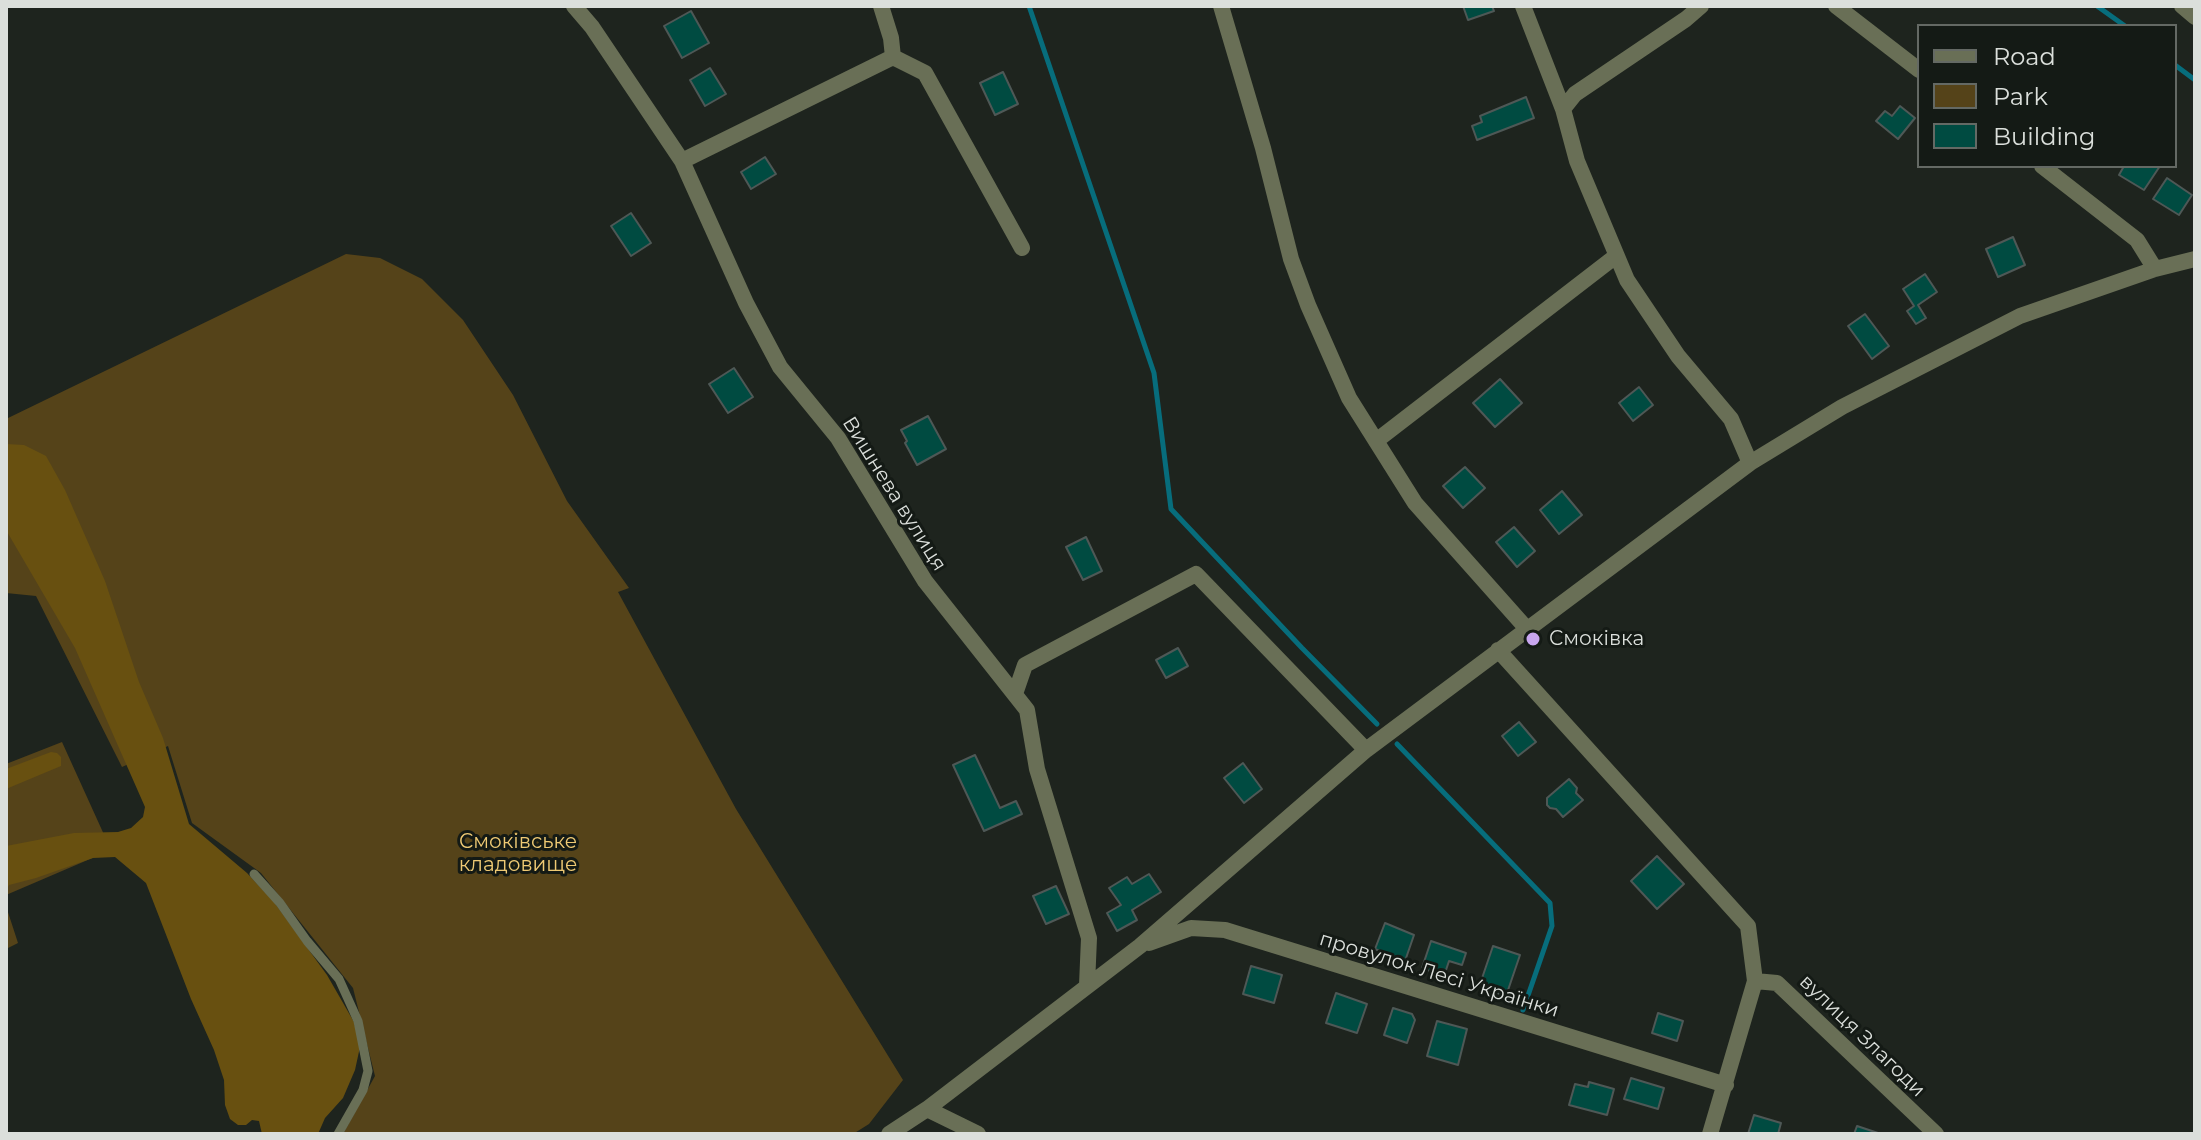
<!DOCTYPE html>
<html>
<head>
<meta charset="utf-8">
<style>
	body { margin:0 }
	#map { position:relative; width:2201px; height:1140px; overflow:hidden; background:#1e241e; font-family:Montserrat,sans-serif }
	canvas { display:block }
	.frame { position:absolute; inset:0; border:8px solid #dbdfdb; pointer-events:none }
	.legend { position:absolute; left:1917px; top:24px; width:260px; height:144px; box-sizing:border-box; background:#141a15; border:2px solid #646964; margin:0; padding:10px 14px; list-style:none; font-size:24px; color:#dbdfdb }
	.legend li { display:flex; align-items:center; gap:16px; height:40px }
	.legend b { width:40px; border:2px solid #646964 }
</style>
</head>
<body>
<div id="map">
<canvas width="2201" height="1140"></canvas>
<div class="frame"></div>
<ul class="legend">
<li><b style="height:10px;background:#696f56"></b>Road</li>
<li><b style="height:22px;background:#554319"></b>Park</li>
<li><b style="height:22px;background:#004b41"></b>Building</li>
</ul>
</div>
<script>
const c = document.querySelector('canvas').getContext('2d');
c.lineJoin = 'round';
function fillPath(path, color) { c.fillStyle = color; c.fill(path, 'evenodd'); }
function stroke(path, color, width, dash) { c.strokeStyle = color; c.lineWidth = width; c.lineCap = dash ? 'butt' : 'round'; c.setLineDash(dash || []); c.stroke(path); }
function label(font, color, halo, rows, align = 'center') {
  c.font = font + ' Montserrat,sans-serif'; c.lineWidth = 6; c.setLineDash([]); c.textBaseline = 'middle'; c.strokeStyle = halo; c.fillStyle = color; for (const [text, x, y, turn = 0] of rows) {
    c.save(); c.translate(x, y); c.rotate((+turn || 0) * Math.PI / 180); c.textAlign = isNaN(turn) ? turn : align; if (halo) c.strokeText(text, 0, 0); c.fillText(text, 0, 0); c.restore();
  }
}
fillPath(new Path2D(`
	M346,254L380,258L422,279L463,320L513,395L567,501L629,588L618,592L736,809L903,1080L869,1124L853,1134H343L375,1076L353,988L261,873L192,823L168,746L122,767L36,596L6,593V419Z
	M62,742L111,850L6,895V764Z
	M6,906L18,943L6,949Z`), '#554319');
fillPath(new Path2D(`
	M6,444L24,445L46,456L65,490L105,581L139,682L163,738L189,824L247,873L274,902L327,975L354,1022L360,1047L355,1070L343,1098L325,1118L318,1134H262L259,1121L252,1120L246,1125H238L230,1119L225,1105L224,1080L214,1050L191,999L146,883L115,857L93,858L36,878L9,885L6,891V846L74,833L118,832L131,828L143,817L145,807L75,648L6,530Z
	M51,752L57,753L61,757V766L6,789V769Z`), '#685010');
stroke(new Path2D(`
	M1029,6L1154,373L1171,509L1302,648L1377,724
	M2097,6L2125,26
	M2175,65L2195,80
	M1397,744L1550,903L1552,926L1523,1010`), '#076d7c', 5);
const building = new Path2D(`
	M1463,6H1492L1494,11L1468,20Z
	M691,11L709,43L682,58L664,26Z
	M710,68L726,94L705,106L690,80Z
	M1003,72L1018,104L995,115L980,83Z
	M1526,97L1534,118L1477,140L1472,126L1482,122L1480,116Z
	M1900,106L1915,118L1898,139L1876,121L1885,111L1892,116Z
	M765,157L776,174L751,189L741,172Z
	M2124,166H2160L2144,190L2119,175Z
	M2167,178L2192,195L2179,215L2153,199Z
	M631,213L651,243L631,256L611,226Z
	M2013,237L2025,265L1998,277L1986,249Z
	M1925,274L1937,292L1918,305L1926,318L1916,324L1907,311L1914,306L1903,289Z
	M1865,314L1889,346L1872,359L1848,326Z
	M734,368L753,397L728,413L709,384Z
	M1500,379L1522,403L1495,427L1473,403Z
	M1639,387L1653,405L1633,421L1619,403Z
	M928,416L946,449L917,465L905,443L907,441L901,430Z
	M1465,467L1485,488L1463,508L1443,486Z
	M1562,491L1582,515L1559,534L1540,510Z
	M1514,527L1535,551L1517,567L1496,542Z
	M1086,537L1102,571L1083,580L1066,547Z
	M1178,648L1188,666L1166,678L1156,660Z
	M1519,722L1536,742L1518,756L1502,736Z
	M975,755L1000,808L1016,801L1022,814L984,831L953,765Z
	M1243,763L1262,789L1244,803L1224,778Z
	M1569,779L1577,788L1576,793L1583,800L1563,817L1556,809L1550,808L1547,805V798Z
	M1657,856L1684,884L1657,909L1631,881Z
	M1149,874L1161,892L1132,910L1137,920L1117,931L1107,913L1121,905L1109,888L1127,877L1132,884Z
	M1056,886L1069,914L1046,924L1033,896Z
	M1385,923L1414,935L1405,961L1375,949Z
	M1431,941L1466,953L1462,965L1449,961L1444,976L1422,968Z
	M1493,946L1520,955L1506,996L1479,987Z
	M1251,966L1282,975L1274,1003L1243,994Z
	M1336,993L1367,1004L1357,1033L1326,1023Z
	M1393,1008L1412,1014L1415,1020L1407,1043L1384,1035Z
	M1658,1013L1683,1021L1677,1041L1652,1033Z
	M1437,1021L1467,1029L1458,1065L1427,1056Z
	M1631,1078L1664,1088L1658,1109L1624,1099Z
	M1589,1082L1614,1089L1607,1115L1569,1105L1575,1084L1588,1087Z
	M1754,1115L1781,1123L1778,1134H1748Z
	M1857,1126L1881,1134H1854Z`);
fillPath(building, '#004b41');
stroke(building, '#4e5856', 2);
stroke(new Path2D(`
	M254,874L280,903L307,941L339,979L358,1021L368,1071L363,1090L338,1134`), '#696f56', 9);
stroke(new Path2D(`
	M574,6L592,27L682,161L746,303L780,367L838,438L925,581L1027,710L1037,769L1089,938L1087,985
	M881,6L891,38L893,57L925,73L1022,248
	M1221,6L1263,148L1291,259L1308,305L1349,398L1415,503L1527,629
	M1523,6L1563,109L1577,161L1627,280L1678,356L1731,419L1750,463
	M1836,6L1919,70
	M2182,6L2195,17
	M1563,109L1575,94L1686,19L1701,6
	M682,161L893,57
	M2042,166L2137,240L2155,269
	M1376,441L1616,256
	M1498,650L1748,926L1755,981L1710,1134
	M1015,694L1025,665L1196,574L1366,750
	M1149,943L1191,928L1225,930L1726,1085
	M1755,981L1777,983L1936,1134
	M927,1109L978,1134
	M889,1134L927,1109L1140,946L1366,750L1750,463L1842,407L2020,316L2155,269L2195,259`), '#696f56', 16);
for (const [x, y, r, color] of [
	[1533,639,8,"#c8a6ef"]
]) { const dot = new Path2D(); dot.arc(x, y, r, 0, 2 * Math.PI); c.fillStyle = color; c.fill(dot); stroke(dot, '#141a15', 3); }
label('20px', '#dbdfdb', '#141a15', [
	["Вишнева вулиця",894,494,58],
	["провулок Лесі Українки",1439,975,17],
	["вулиця Злагоди",1862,1036,44]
]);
label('20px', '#dbdfdb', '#141a15', [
	["Смоківка",1549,639]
], 'left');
label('20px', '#efca74', '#141a15', [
	["Смоківське",518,842],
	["кладовище",518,865]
]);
</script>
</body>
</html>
